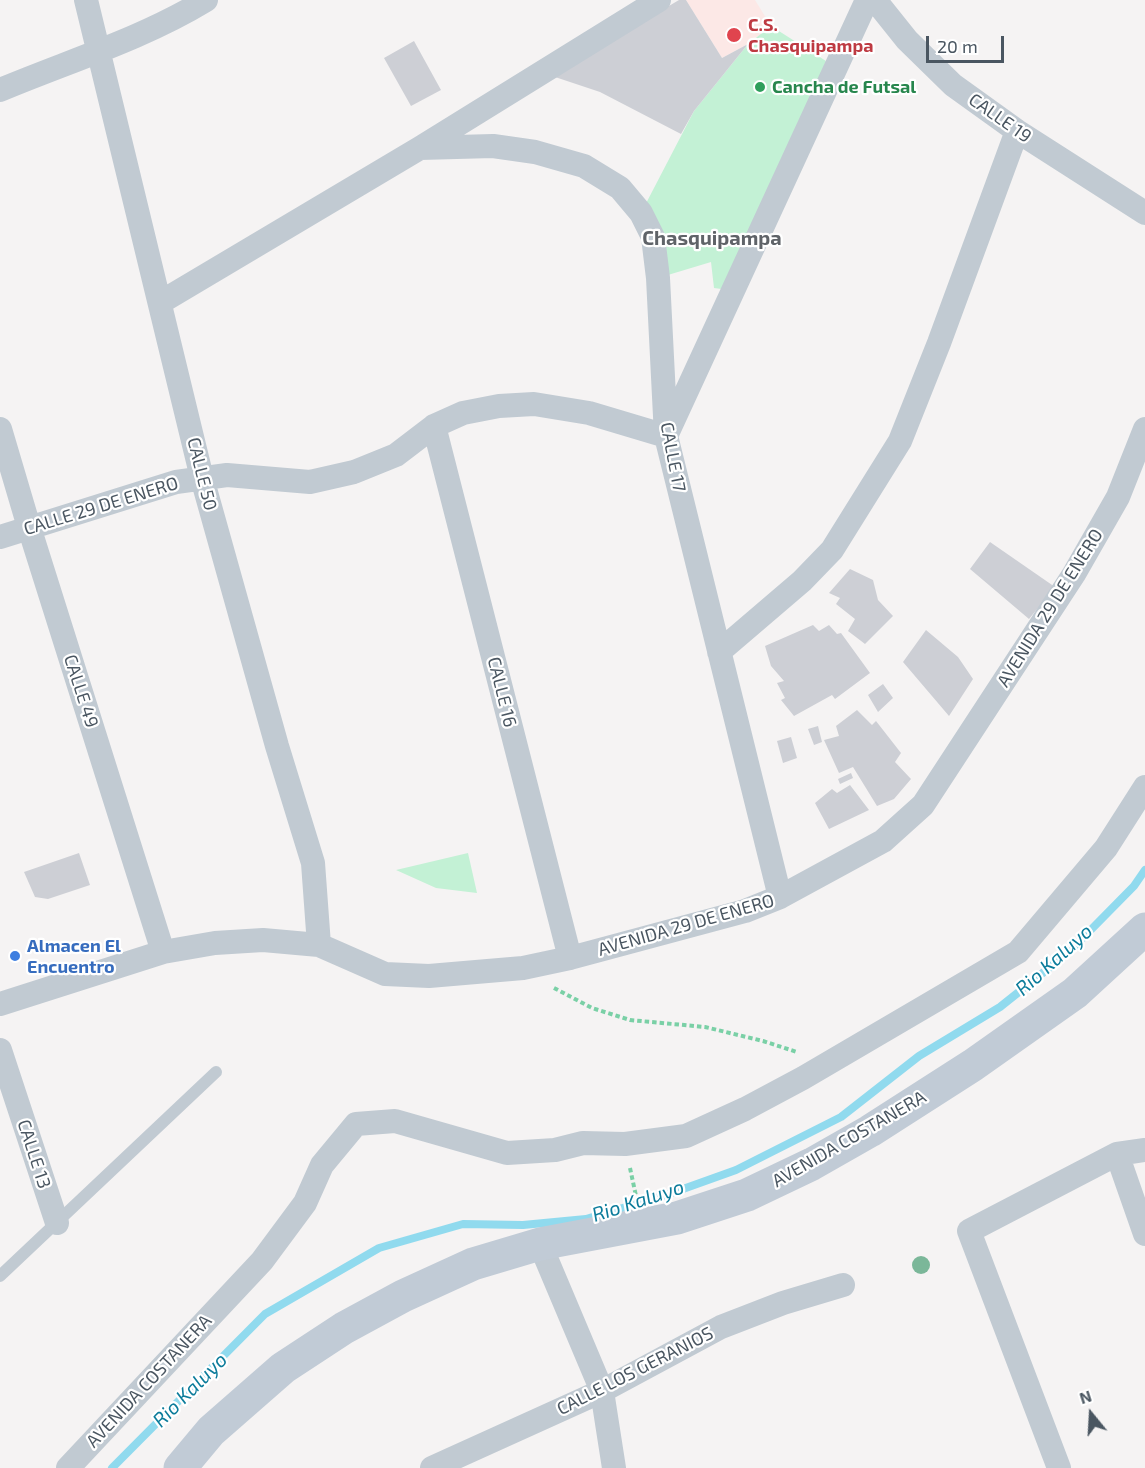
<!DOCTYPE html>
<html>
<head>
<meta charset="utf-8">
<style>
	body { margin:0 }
	#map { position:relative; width:1145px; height:1468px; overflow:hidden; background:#f5f3f3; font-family:"Exo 2",sans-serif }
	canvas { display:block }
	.north { position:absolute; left:1061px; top:1384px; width:60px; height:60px; -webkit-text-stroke:4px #fff; paint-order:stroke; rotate:342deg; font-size:16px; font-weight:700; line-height:24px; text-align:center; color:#4a5661 }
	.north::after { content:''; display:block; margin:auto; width:21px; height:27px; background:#4a5661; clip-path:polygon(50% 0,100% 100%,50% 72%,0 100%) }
	.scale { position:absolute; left:926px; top:36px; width:78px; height:27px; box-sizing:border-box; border:3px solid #4a5661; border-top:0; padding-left:8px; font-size:18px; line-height:21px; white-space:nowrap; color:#4a5661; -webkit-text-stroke:4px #fff; paint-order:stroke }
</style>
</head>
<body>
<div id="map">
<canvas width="1145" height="1468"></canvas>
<div class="north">N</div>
<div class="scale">20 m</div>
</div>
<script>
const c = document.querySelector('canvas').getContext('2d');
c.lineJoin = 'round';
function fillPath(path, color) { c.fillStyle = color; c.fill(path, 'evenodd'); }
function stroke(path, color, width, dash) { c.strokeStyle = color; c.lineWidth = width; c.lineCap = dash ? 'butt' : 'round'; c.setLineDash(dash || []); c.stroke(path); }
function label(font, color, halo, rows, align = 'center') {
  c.font = font + ' "Exo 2",sans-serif'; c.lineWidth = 4.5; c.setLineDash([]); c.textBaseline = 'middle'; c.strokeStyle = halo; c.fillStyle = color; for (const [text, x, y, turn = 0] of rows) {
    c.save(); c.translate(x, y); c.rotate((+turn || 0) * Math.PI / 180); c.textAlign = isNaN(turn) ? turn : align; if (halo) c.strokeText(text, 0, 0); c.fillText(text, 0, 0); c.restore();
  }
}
fillPath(new Path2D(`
	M686,0H755L771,26L748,44L722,58Z`), '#fce8e6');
fillPath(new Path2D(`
	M771,26L826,61L729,290L714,288L711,262L658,278L641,213L694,111L748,44Z
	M468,853L477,893L436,888L396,870Z`), '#c3f1d5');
stroke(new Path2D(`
	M112,1468L265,1314L379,1248L463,1224L523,1225L586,1219L669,1194L736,1170L841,1117L919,1056L1000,1007L1069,952L1134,886L1145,870`), '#90daee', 8);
fillPath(new Path2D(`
	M679,0H686L722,58L748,44L694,111L681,134L600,92L555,77L568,66Z
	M414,41L441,90L411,106L384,58Z
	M990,542L1055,587L1029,619L970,569Z
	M850,569L873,580L878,600L893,616L865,644L848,631L855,619L836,604L840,598L829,593Z
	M813,625L819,631L829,625L837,634L841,633L870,673L835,699L832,695L794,716L781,700L785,698L777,683L784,681L771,666L765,646Z
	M926,630L958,657L973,679L949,716L903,662Z
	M883,684L893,698L878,712L868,695Z
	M857,710L872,725L876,721L901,753L895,762L911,779L894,799L877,806L853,767L839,773L824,740L839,736L836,726Z
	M818,726L822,742L814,745L808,729Z
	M791,737L797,758L783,763L777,741Z
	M851,773L853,778L840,784L838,779Z
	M850,785L869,810L829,829L815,803L832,789L837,793Z
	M79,853L90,885L48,899L35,897L24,872Z`), '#cdcfd5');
stroke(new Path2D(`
	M554,988L592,1008L630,1020L705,1027L763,1041L797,1052
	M630,1168L636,1196`), '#7ad0a6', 4, [4.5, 3]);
stroke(new Path2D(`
	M0,1276L216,1072`), '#c1cad2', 12);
stroke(new Path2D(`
	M86,0L202,478L277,746L313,863L319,945
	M875,0L907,40L953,85L1017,131L1145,213
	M0,90C69,61 142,39 206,0
	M420,148L493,146L535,152L584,166L620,188L641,213L653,237L658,278L666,436L780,897
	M161,302L420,148L659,0
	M434,426L570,958
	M0,429L29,527L163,952
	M0,537L176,482L227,475L310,482L354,472L396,455L434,426L463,413L499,406L534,404L589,413L666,436L867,0
	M719,652L802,581L832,550L900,441L939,343L1017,131
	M0,1004L163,952L215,943L263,940L319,945L385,974L429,976L523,968L570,958L745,911L780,897L883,841L923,805L1074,574L1118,497L1145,429
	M0,1050L57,1223
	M1117,1154L1145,1234
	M540,1244L602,1391L614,1468
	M68,1468L262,1261L305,1203L322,1165L356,1124L395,1121L507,1153L555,1150L583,1143L625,1144L686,1136L745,1109L803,1078L1018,952L1106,848L1145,787
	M432,1468L602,1391L721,1327L783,1303L843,1285
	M1059,1468L969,1231L1117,1154L1145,1150`), '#c1cad2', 24);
stroke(new Path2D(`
	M180,1468L211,1431L283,1368L344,1328L403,1296L473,1264L540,1244L677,1218L747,1195L812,1164L870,1131L973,1065L1075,993L1145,929`), '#c1cbd6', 33);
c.fillStyle = '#7bb799';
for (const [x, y] of [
	[921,1265]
]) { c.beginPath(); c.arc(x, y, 9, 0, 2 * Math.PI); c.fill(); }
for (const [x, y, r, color] of [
	[734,35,8,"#e0444e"],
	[760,87,6,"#2e9e5b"],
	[15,956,6,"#3f7fe0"]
]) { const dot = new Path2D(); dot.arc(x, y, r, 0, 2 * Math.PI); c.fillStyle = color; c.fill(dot); stroke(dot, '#fff', 2); }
label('bold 18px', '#be3a42', '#fff', [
	["C.S.",748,25],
	["Chasquipampa",748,46]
], 'left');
label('bold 18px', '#27864d', '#fff', [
	["Cancha de Futsal",772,87]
], 'left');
label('18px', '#4a5661', '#fff', [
	["CALLE 19",1000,118,35],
	["CALLE 17",673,457,79],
	["CALLE 50",202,474,76],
	["CALLE 29 DE ENERO",101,506,-17],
	["AVENIDA 29 DE ENERO",1050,608,-58],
	["CALLE 49",81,691,72],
	["CALLE 16",502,692,76],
	["AVENIDA 29 DE ENERO",686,925,-16],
	["AVENIDA COSTANERA",849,1139,-30],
	["CALLE 13",34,1154,72],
	["CALLE LOS GERANIOS",635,1371,-27],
	["AVENIDA COSTANERA",149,1381,-47]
]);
label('bold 18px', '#366cbe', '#fff', [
	["Almacen El",27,946],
	["Encuentro",27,967]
], 'left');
label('bold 20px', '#5f6368', '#fff', [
	["Chasquipampa",712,238]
]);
label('italic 20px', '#0c7c9b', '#fff', [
	["Rio Kaluyo",1054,960,-42],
	["Rio Kaluyo",638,1201,-18],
	["Rio Kaluyo",190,1390,-45]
]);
</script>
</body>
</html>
